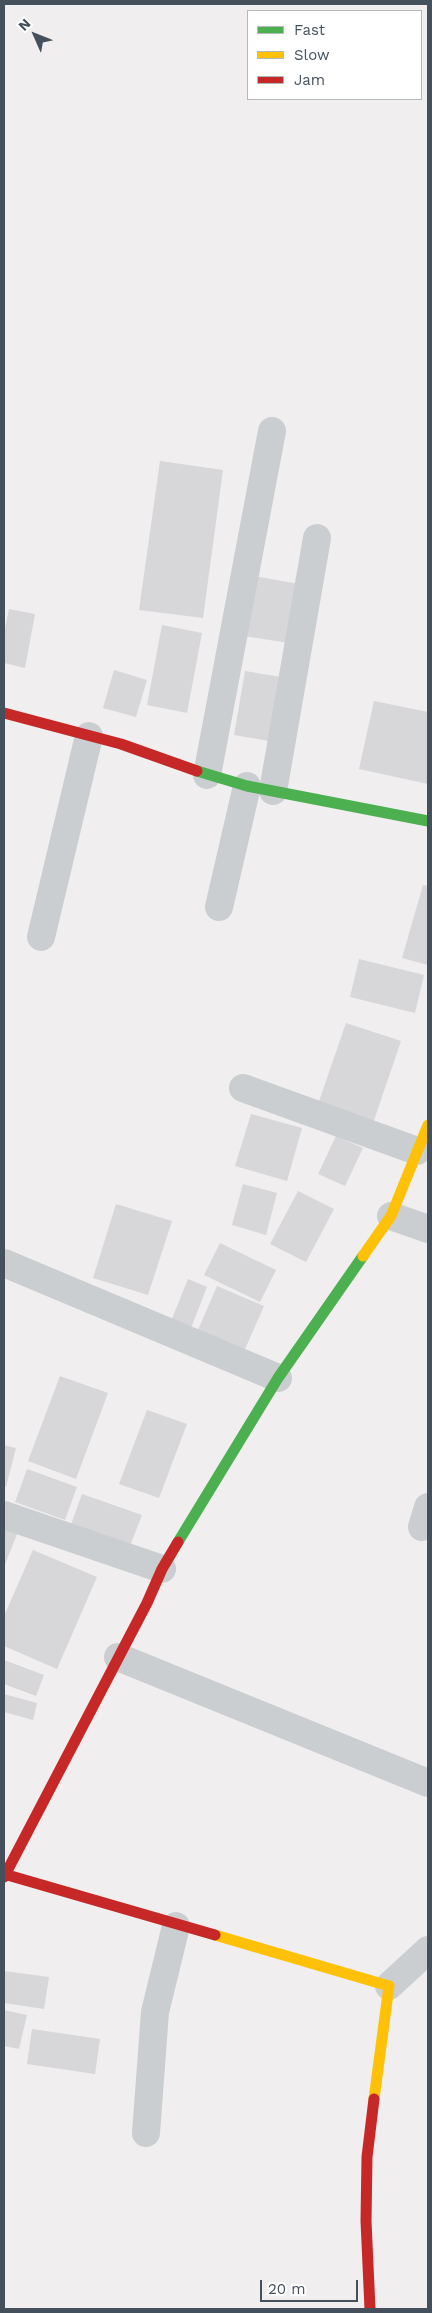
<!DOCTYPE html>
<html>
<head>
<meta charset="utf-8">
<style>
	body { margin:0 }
	#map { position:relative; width:432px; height:2313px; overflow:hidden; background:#f0eeee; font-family:"Work Sans",sans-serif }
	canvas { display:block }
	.frame { position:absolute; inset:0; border:5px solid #44515d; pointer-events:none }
	.legend { position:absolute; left:247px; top:10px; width:175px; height:90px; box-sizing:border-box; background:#fff; border:1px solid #b4b9be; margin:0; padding:6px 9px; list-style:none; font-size:15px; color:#44515d }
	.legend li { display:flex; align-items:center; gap:10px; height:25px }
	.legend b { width:25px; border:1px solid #b4b9be }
	.north { position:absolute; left:10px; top:10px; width:50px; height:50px; -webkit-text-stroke:4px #fff; paint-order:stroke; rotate:314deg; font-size:14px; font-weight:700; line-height:20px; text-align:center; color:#44515d }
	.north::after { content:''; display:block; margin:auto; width:18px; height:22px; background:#44515d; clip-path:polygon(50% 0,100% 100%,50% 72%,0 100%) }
	.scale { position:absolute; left:260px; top:2280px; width:98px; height:22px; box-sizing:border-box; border:2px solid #44515d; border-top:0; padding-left:6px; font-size:15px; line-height:18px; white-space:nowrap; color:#44515d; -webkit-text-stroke:4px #fff; paint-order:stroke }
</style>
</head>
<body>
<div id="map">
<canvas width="432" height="2313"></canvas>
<div class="frame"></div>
<ul class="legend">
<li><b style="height:6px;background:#4caf50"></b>Fast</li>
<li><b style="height:6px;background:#ffc107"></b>Slow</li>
<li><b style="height:6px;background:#c62828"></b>Jam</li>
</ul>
<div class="north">N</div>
<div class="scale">20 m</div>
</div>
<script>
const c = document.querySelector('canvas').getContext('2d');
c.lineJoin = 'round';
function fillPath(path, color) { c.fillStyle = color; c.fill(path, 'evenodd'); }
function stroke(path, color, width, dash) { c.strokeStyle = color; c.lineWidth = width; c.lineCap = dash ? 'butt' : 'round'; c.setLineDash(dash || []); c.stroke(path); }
fillPath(new Path2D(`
	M160,461L223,470L203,618L139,610Z
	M254,576L299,584L289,643L244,636Z
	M9,609L35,614L25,668L4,663V633Z
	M162,625L202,633L187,713L147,705Z
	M114,670L147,680L136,717L103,708Z
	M245,671L286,678L275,742L234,735Z
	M374,701L428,712V784L359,769Z
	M423,885L428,886V965L402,958Z
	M359,959L424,975L415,1013L350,997Z
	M346,1023L401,1041L372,1126L317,1107Z
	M251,1114L302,1128L287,1181L235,1166Z
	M336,1136L363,1148L345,1186L318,1174Z
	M243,1184L277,1193L266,1235L232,1225Z
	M298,1191L334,1209L306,1262L270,1244Z
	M116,1204L172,1221L148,1295L93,1278Z
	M220,1243L276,1270L260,1302L204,1275Z
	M188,1279L207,1287L189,1333L169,1326Z
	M217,1286L264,1306L242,1356L195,1337Z
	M60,1376L108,1393L76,1479L28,1461Z
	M147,1410L187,1424L159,1498L119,1484Z
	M4,1445L16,1448L6,1487L4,1486Z
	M27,1469L77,1487L65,1520L15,1502Z
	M82,1494L142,1515L128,1551L69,1530Z
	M4,1523L19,1529L4,1567Z
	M33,1550L97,1577L57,1669L4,1646V1616Z
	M4,1660L44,1675L36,1696L4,1684Z
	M4,1694L37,1703L33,1720L4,1712Z
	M4,1971L49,1977L44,2009L4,2003Z
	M4,2010L27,2015L19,2049L4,2046Z
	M32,2029L100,2039L95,2074L27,2064Z`), '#d7d6d9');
stroke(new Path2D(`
	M207,775L272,431
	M273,791L317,538
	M219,907L247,786
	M41,937L89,736
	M243,1088L417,1151
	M391,1216L428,1229
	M4,1263L278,1378
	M4,1515L162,1569
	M422,1527L428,1507
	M118,1657L428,1783
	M389,1986L428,1950
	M146,2133L155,2012L176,1926`), '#cbced0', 28);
stroke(new Path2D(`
	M197,771L247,786L428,821
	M178,1542L278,1378L363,1256`), '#4caf50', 11);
stroke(new Path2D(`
	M363,1256L391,1216L428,1125
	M215,1935L389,1986L374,2099`), '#ffc107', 11);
stroke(new Path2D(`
	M4,713L121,744L197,771
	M4,1874L215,1935
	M4,1877L147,1603L162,1569L178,1542
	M370,2309L366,2221L367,2157L374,2099`), '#c62828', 11);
</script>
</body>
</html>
